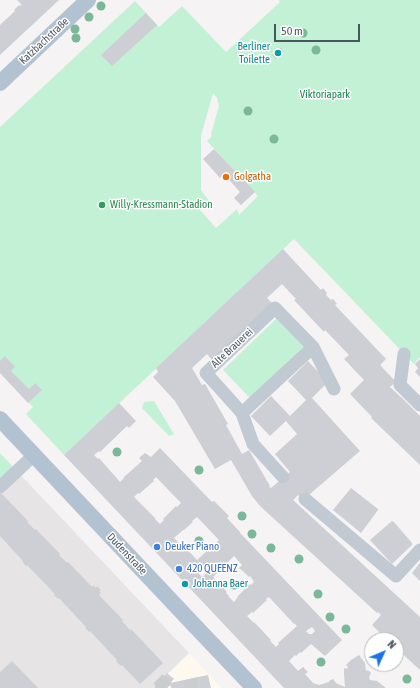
<!DOCTYPE html>
<html>
<head>
<meta charset="utf-8">
<style>
	body { margin:0 }
	#map { position:relative; width:420px; height:688px; overflow:hidden; background:#f5f3f3; font-family:"Asap Condensed",sans-serif }
	canvas { display:block }
	.north { position:absolute; left:364px; top:632px; width:40px; height:40px; box-sizing:border-box; background:#fff; border:1px solid #b7bbc0; border-radius:50%; rotate:46deg; font-size:11px; font-weight:700; line-height:16px; text-align:center; color:#4a5661 }
	.north::after { content:''; display:block; margin:auto; width:14px; height:18px; background:#1a73e8; clip-path:polygon(50% 0,100% 100%,50% 72%,0 100%) }
	.scale { position:absolute; left:274px; top:24px; width:86px; height:18px; box-sizing:border-box; border:2px solid #4a5661; border-top:0; padding-left:5px; font-size:12px; line-height:14px; white-space:nowrap; color:#4a5661; -webkit-text-stroke:3px #fff; paint-order:stroke }
</style>
</head>
<body>
<div id="map">
<canvas width="420" height="688"></canvas>
<div class="north">N</div>
<div class="scale">50 m</div>
</div>
<script>
const c = document.querySelector('canvas').getContext('2d');
c.lineJoin = 'round';
function fillPath(path, color) { c.fillStyle = color; c.fill(path, 'evenodd'); }
function stroke(path, color, width, dash) { c.strokeStyle = color; c.lineWidth = width; c.lineCap = dash ? 'butt' : 'round'; c.setLineDash(dash || []); c.stroke(path); }
function label(font, color, halo, rows, align = 'center') {
  c.font = font + ' "Asap Condensed",sans-serif'; c.lineWidth = 3; c.setLineDash([]); c.textBaseline = 'middle'; c.strokeStyle = halo; c.fillStyle = color; for (const [text, x, y, turn = 0] of rows) {
    c.save(); c.translate(x, y); c.rotate((+turn || 0) * Math.PI / 180); c.textAlign = isNaN(turn) ? turn : align; if (halo) c.strokeText(text, 0, 0); c.fillText(text, 0, 0); c.restore();
  }
}
fillPath(new Path2D(`
	M189,653L222,688H153L167,673Z`), '#fdf9ef');
fillPath(new Path2D(`
	M15,469L189,653L153,688H0V484Z`), '#e6e4e5');
fillPath(new Path2D(`
	M279,0H420V357L414,364L294,239L64,455L26,414L33,407L0,373V127L135,1L159,27L182,6L226,52L280,2ZM213,93L217,98L219,106L211,134L212,136L207,141L258,196L239,215L237,209L216,228L200,210L209,201L201,190V136Z
	M277,318L304,346L250,398L223,370Z
	M154,401L174,434L169,436L142,408L144,402Z
	M0,453L15,469L0,484Z`), '#c3f1d5');
fillPath(new Path2D(`
	M17,0H59L0,55V25L15,11L14,10L18,6L22,5Z
	M146,13L157,25L112,66L101,55Z
	M280,47L284,52L276,59L272,55Z
	M214,149L255,192L241,205L234,198L240,192L224,174L220,178L203,159Z
	M283,249L321,290L323,288L327,293L326,295L331,300L333,299L337,304L335,305L386,359L380,365L396,382L390,387L402,398L420,416V465L371,418L372,417L350,394L364,380L344,359L349,355L325,330L324,332L294,300L296,299L282,284L267,298L273,304L213,361L207,354L192,368L202,385L205,384L228,424L226,425L242,454L249,450L270,486L269,487L271,488L290,472L275,454L297,434L286,421L270,436L251,416L271,396L290,416L306,400L288,381L308,361L328,382L312,398L360,451L303,500L298,495L293,500L420,617V670L396,648V640H387L372,625L381,615L378,612L377,613L260,506L252,496L231,460L215,469L175,401L153,377L158,372L156,368Z
	M5,356L15,367L11,371L29,389L35,383L42,390L28,403L0,373V361Z
	M420,359V377L415,372L418,368L415,364Z
	M119,403L136,421L129,428L127,426L100,452L99,451L94,455L98,459L99,458L120,482L124,478V477L142,461L139,458L145,453L151,457L160,448L212,502L214,501L229,516L227,518L240,532V533L243,536L342,640L325,656L311,644L301,653L300,652L296,656L295,655L289,661L298,671L303,667L308,672L305,674L313,683L319,685L329,682V681L333,679L336,683L340,685L345,687L344,675V668L347,669L348,667L346,665L351,660L359,655L365,663L366,671H367V670L369,671L371,673L369,677L370,680L377,681L386,688H284L64,455ZM156,477L181,503L177,507L176,506L163,519L164,520L160,524L155,519H156L134,497L138,493L139,494L154,481L153,480ZM197,517L219,540L197,560L184,546L183,547L174,538L183,530H184L193,522L192,521ZM234,556L242,565L239,568L245,573L249,577L250,576L253,580L254,582L251,585L250,584L237,597H238L234,602L228,596H229L226,593L227,592L213,577ZM203,565L209,571L202,577L197,571ZM269,597L294,624V623L297,626L278,643L279,644L276,647L270,641L271,640L254,622V623L247,616L252,612L253,613L267,600L266,599ZM312,627L315,631L312,634H309L306,631Z
	M351,488L378,509V510L361,533L333,510Z
	M1,493L28,521L27,522L35,530L36,529L60,554L59,555L67,563L68,562L92,587L93,585L96,588L97,586L101,590L99,591L101,593L99,595L123,620L122,621L130,630L131,629L163,663L140,684L122,665L121,666L116,661L117,660L90,631L89,632L85,628L86,627L59,598L58,599L54,595L55,594L27,565L26,566L22,561H23L0,536V494Z
	M392,521L394,522L412,543V545L392,564L370,540Z
	M420,563V581L412,573Z
	M12,661L38,688H0V672Z
	M167,673L174,679L170,683L208,675L211,688H171L170,683L165,688H155L154,687Z`), '#cdcfd5');
stroke(new Path2D(`
	M190,679L192,688
	M158,688L170,676`), '#caccce', 13, [13, 6]);
stroke(new Path2D(`
	M313,347L242,413L206,373L275,308L313,347L334,389
	M404,354L400,385L420,405
	M242,413L253,444L283,477
	M0,487L34,455
	M305,499L396,576L420,550`), '#c1cad2', 13);
stroke(new Path2D(`
	M0,83L88,0
	M0,419L195,626L254,688`), '#b3c2d1', 16);
c.fillStyle = '#7bb799';
for (const [x, y] of [
	[101,6],
	[89,17],
	[75,29],
	[303,33],
	[76,38],
	[316,50],
	[248,111],
	[274,139],
	[117,452],
	[199,470],
	[242,516],
	[252,534],
	[199,541],
	[271,548],
	[299,559],
	[234,585],
	[318,594],
	[330,617],
	[346,629],
	[321,662],
	[407,679]
]) { c.beginPath(); c.arc(x, y, 4.5, 0, 2 * Math.PI); c.fill(); }
for (const [x, y, r, color] of [
	[278,53,4,"#0f9aa8"],
	[226,177,4,"#e8710a"],
	[102,205,4,"#2e9e5b"],
	[157,547,4,"#3f7fe0"],
	[179,569,4,"#3f7fe0"],
	[185,584,4,"#0f9aa8"]
]) { const dot = new Path2D(); dot.arc(x, y, r, 0, 2 * Math.PI); c.fillStyle = color; c.fill(dot); stroke(dot, '#fff', 1.5); }
label('11px', '#4a5661', '#fff', [
	["Katzbachstraße",44,41,-43],
	["Alte Brauerei",232,348,-43],
	["Dudenstraße",127,554,47]
]);
label('11px', '#0d838f', '#fff', [
	["Berliner",270,47],
	["Toilette",270,60],
	["Johanna Baer",193,584,"left"]
], 'right');
label('11px', '#17864f', '#fff', [
	["Viktoriapark",325,95]
]);
label('11px', '#c56008', '#fff', [
	["Golgatha",234,177]
], 'left');
label('11px', '#27864d', '#fff', [
	["Willy-Kressmann-Stadion",110,205]
], 'left');
label('11px', '#366cbe', '#fff', [
	["Deuker Piano",165,547],
	["420 QUEENZ",187,569]
], 'left');
</script>
</body>
</html>
